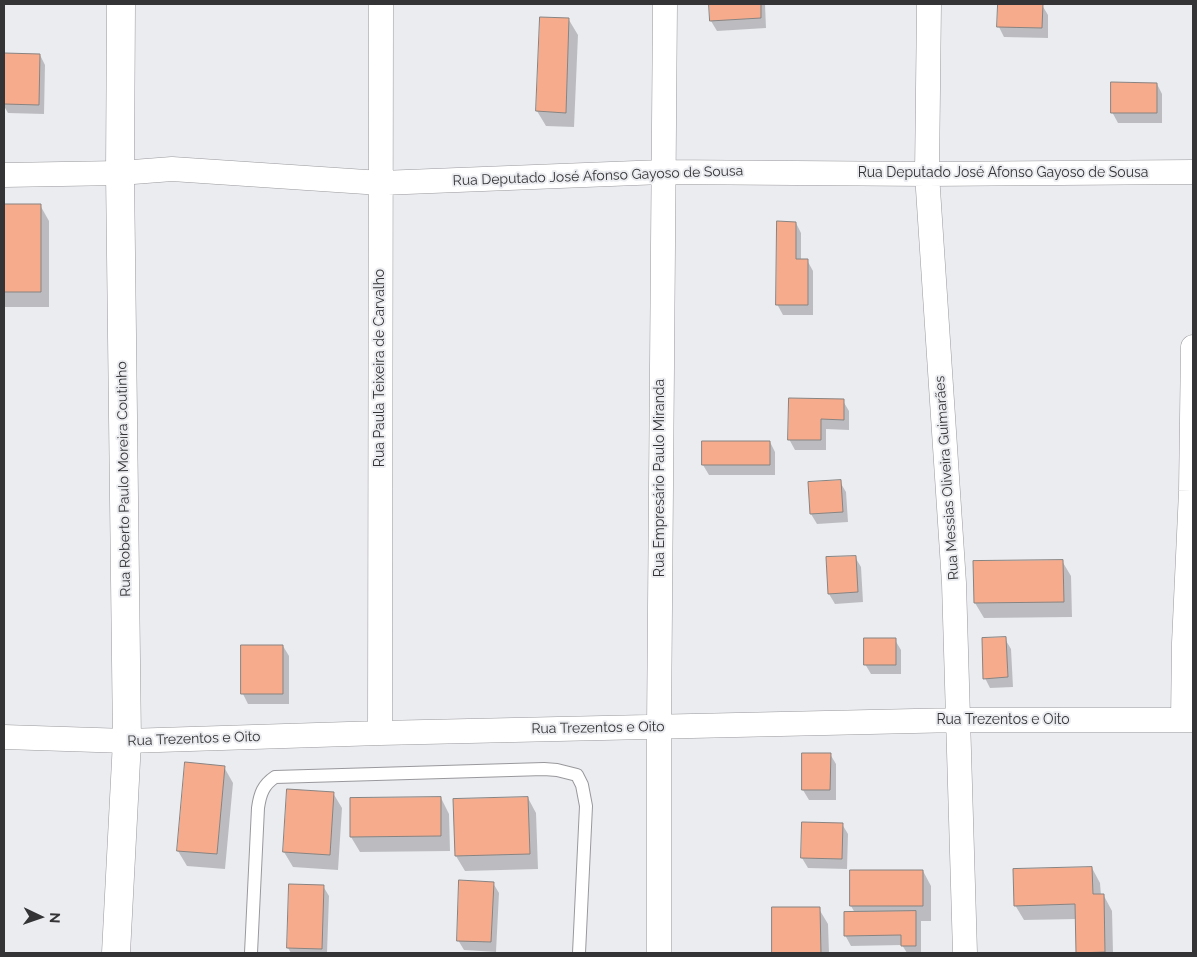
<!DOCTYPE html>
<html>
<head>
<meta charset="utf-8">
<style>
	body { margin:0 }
	#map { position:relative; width:1197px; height:957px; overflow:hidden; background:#ebecf0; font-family:Raleway,sans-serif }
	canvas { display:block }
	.frame { position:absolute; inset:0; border:5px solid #343436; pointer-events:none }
	.north { position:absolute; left:15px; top:892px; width:50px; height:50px; -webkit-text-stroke:4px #ebecf0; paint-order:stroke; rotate:93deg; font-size:14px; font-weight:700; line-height:20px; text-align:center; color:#343436 }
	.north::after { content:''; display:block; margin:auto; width:18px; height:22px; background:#343436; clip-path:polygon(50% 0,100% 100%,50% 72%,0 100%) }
</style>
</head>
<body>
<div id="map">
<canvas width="1197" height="957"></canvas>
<div class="frame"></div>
<div class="north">N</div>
</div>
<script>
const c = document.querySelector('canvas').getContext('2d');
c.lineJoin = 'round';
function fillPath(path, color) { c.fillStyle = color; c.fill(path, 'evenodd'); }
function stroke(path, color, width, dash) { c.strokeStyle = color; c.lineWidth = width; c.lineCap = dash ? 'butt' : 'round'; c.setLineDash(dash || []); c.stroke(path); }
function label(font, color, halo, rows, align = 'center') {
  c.font = font + ' Raleway,sans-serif'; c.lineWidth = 4; c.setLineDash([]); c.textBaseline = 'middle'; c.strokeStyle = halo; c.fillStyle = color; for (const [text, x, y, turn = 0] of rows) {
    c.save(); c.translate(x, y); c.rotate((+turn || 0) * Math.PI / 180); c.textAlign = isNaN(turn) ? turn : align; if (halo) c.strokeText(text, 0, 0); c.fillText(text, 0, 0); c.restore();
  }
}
fillPath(new Path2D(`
	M711,4H765L766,28L717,31L711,21Z
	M999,4L1042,5L1048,15V38L1004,37L999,27Z
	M569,20L578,35L574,127L546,126L537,111Z
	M4,54L40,55L45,65L44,114L8,113L4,106Z
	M1157,84L1162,94V123H1118L1112,112Z
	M40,205L49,221V307H4V206Z
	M796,223L801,233V260H807L813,271V315H783L777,304Z
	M843,401L849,411V430L826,429V450H795L789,439Z
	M703,442H770L775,452V475H709L703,465Z
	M840,482L846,492L848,522L817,524L811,514Z
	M855,557L861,567L863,602L835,604L829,594Z
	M1062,561L1071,576L1072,617L984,618L975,603Z
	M1005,639L1011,649L1013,687L990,688L985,678Z
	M895,640L901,650V674H871L865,664Z
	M283,646L289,656V704H248L243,694Z
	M830,754L836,764V800H809L803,790Z
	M224,767L233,783L225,869L187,866L178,851Z
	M333,793L342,808L338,870L293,867L284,852Z
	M441,798L449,814L450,851L360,852L351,837Z
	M528,798L536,813L538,869L465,871L456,856L454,800Z
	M842,824L848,834L847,869L808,868L802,858Z
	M1092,868L1100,883L1101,896H1104L1112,911L1113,953H1077L1076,919L1024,920L1015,905Z
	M923,871L931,886V921H921V953H907L902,945L851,946L845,935L855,913L851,906Z
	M493,883L499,893L496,952L464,950L458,940Z
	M323,886L329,896L327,953H291L288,948Z
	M773,909H819L828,924L829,953H773Z`), '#0003');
const building = new Path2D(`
	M709,4H761V18L710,21Z
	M998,4H1043L1042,28L997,27Z
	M540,17L569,18L566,113L536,111Z
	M4,53L40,54L39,105L4,104Z
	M1111,82L1157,83V113H1111Z
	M4,204H41V292H4Z
	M777,221L796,222V259H808V305H776Z
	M789,398L844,399V420L821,419V440H788Z
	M702,441H770V465H702Z
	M841,480L843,512L810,514L808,482Z
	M856,556L858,592L828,594L826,557Z
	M1063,560L1064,602L974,603L973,561Z
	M1006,637L1008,677L983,679L982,638Z
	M864,638H896V665H864Z
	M241,645H283V694H241Z
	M802,753H831L830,790H802Z
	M185,762L225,766L217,854L177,851Z
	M287,789L334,792L330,855L283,852Z
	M441,797V836L350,837V798Z
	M528,797L530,854L455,856L453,799Z
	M802,822L843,823L842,859L801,858Z
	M1092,867L1093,894H1104L1105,952L1076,953L1075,904L1014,906L1013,869Z
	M850,870H923V906H850Z
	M459,880L494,882L491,942L457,941Z
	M289,884L324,885L322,949L287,948Z
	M772,907H820L821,953H772Z
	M916,911V946H901V935L844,936V912Z`);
fillPath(building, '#f6ab8d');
stroke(building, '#878381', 1);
const lane = new Path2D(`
	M251,953L258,808C260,794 263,785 275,777L544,769L557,770L577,775L582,785L586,806L579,953`);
const street = new Path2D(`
	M929,4L927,174L954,583L965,953
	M4,175L120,173L172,169L381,183L662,172L927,174L1193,172
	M1183,720L1184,643L1191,491L1193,347
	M380,733L381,4
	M4,737L127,741L380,733L959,720H1193
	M659,953V727L665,4`);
const secondary = new Path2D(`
	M116,953L127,741L120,173L121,4`);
stroke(lane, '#99999d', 14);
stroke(street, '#99999d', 25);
stroke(secondary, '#99999d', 29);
stroke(lane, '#fff', 12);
stroke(street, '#fff', 24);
stroke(secondary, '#fff', 28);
label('14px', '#343436', '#ebecf0', [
	["Rua Deputado José Afonso Gayoso de Sousa",1003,173],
	["Rua Deputado José Afonso Gayoso de Sousa",598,176,-2],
	["Rua Paula Teixeira de Carvalho",380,368,-90],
	["Rua Empresário Paulo Miranda",660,478,-90],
	["Rua Messias Oliveira Guimarães",947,478,-94],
	["Rua Roberto Paulo Moreira Coutinho",124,479,-91],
	["Rua Trezentos e Oito",1003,720],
	["Rua Trezentos e Oito",598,728,-1],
	["Rua Trezentos e Oito",194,739,-2]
]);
</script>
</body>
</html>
